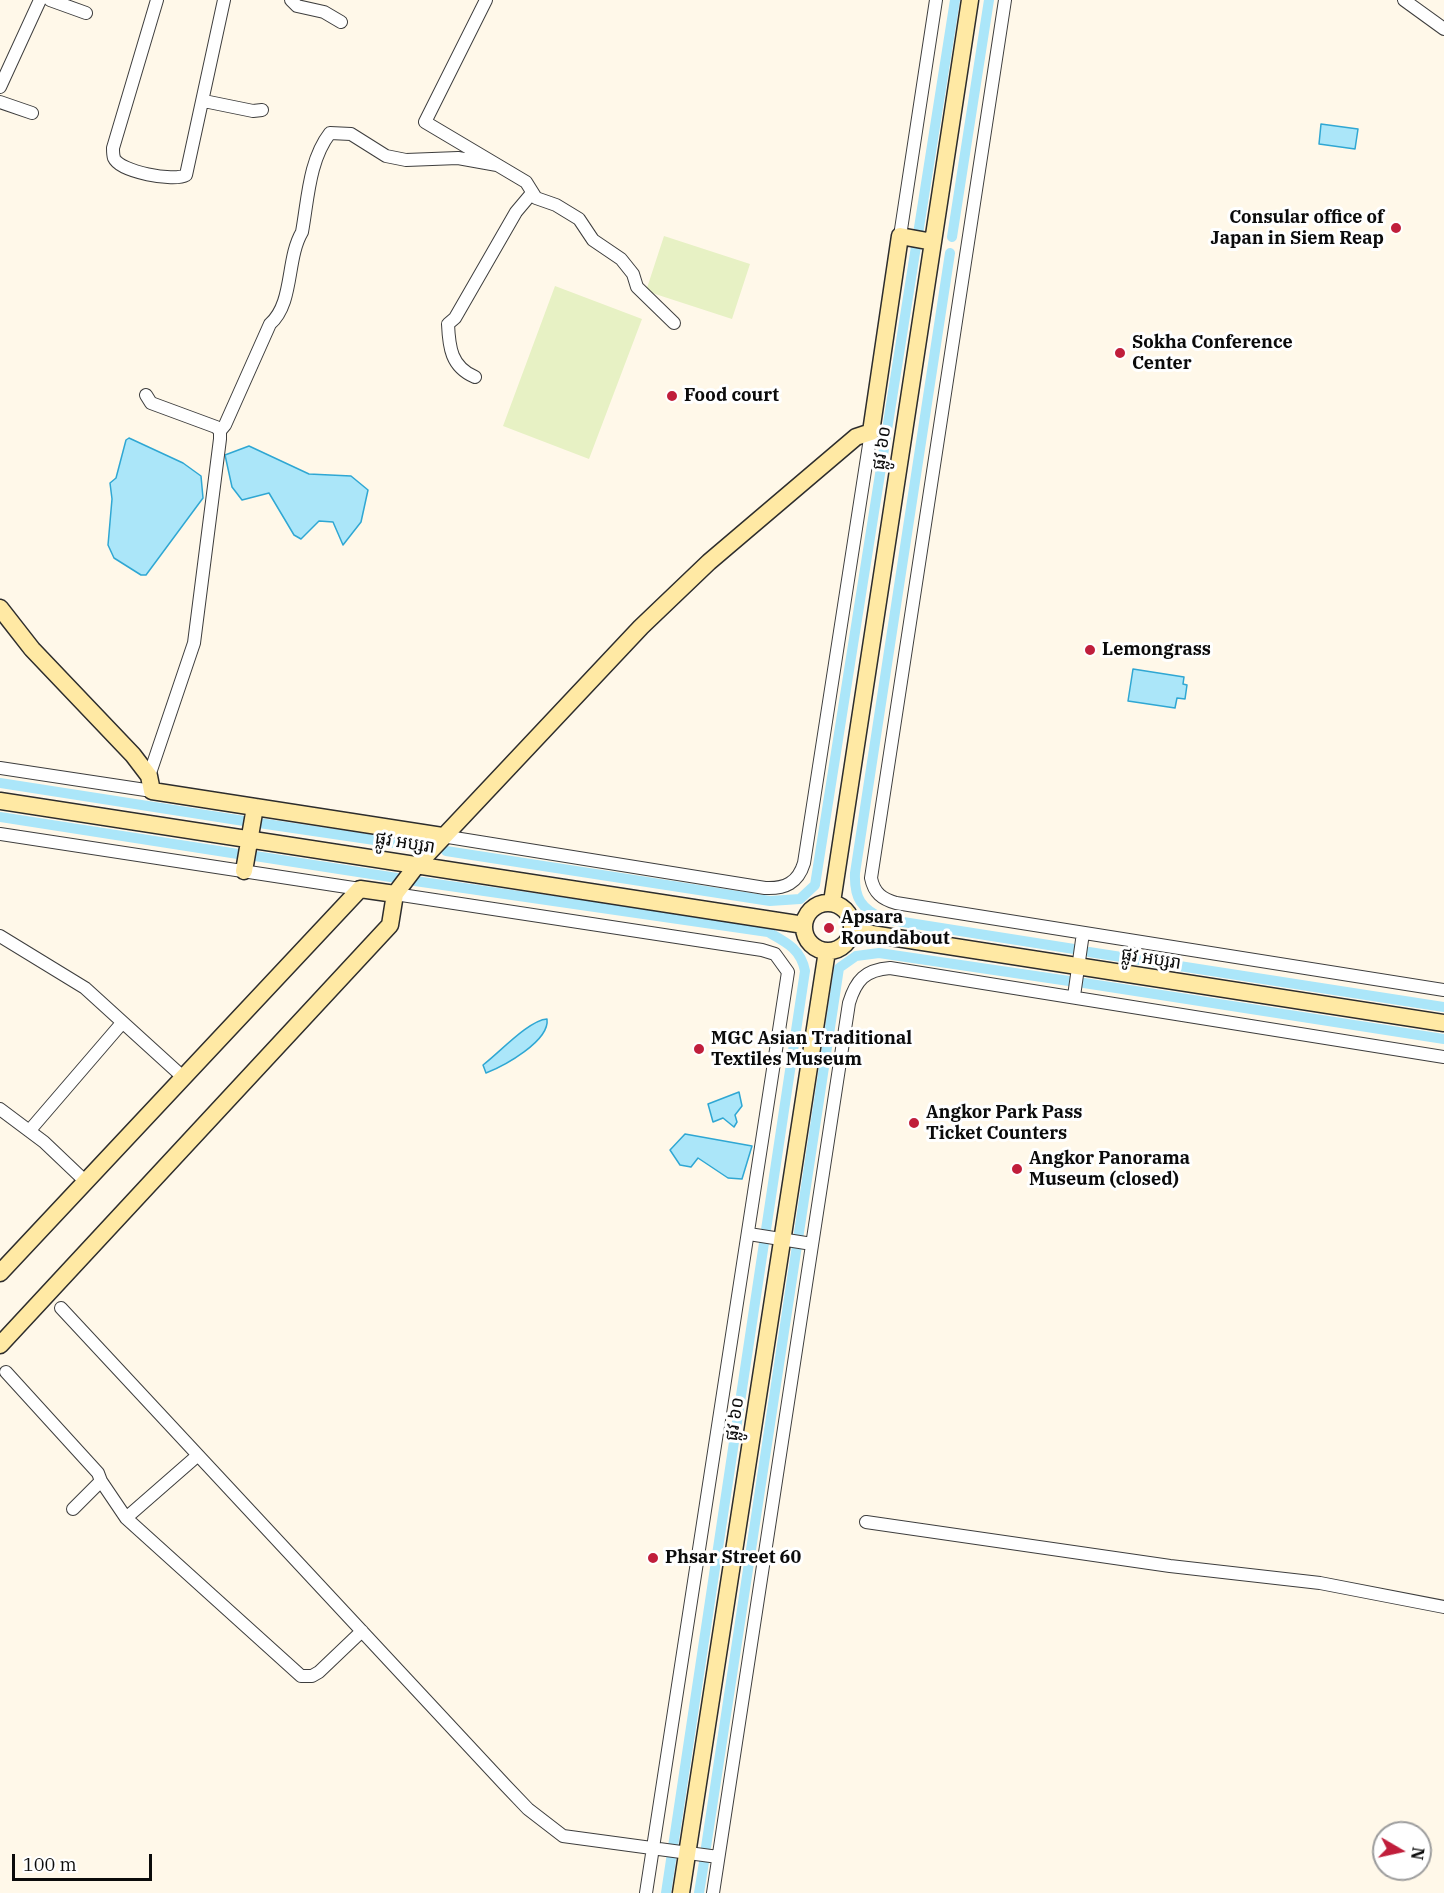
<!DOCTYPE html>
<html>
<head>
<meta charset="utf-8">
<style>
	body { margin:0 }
	#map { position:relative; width:1444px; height:1893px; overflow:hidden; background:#fff8e9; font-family:"IBM Plex Serif",serif }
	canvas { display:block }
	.north { position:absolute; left:1372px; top:1821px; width:60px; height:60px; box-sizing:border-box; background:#fff; border:2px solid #9d9d9d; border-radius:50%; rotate:99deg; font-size:16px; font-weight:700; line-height:24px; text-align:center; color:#0b0b0b }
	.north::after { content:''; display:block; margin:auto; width:21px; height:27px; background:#c01e3b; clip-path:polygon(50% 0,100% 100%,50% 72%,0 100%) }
	.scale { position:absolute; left:12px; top:1854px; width:140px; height:27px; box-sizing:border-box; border:3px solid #0b0b0b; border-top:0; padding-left:8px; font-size:18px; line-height:21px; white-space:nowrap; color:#0b0b0b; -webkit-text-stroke:4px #fff; paint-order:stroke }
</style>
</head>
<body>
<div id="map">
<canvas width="1444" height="1893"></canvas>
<div class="north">N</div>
<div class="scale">100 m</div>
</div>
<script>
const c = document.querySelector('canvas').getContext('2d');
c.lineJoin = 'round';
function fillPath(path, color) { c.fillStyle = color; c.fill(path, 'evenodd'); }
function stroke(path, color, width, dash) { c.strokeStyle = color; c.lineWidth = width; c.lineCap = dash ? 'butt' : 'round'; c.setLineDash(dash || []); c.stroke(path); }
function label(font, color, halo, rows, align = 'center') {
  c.font = font + ' "IBM Plex Serif","Noto Sans Khmer",serif'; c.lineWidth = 6; c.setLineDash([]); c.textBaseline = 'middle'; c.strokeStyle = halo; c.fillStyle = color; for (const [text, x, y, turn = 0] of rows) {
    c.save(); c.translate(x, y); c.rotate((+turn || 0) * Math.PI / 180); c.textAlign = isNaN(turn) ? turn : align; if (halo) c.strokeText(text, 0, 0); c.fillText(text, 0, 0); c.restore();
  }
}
fillPath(new Path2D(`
	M664,236L750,264L732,319L646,291Z
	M555,286L642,319L589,459L503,426Z`), '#e7f1c4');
const water = new Path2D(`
	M1321,124L1358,129L1355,149L1319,144Z
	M129,438L183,463L201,476L203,498L146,575H141L114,558L108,545L112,499L110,483L116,478L126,440Z
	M249,446L309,474L351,476L368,490L361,522L343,545L333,522L319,521L301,539L294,535L269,493L242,500L232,487L225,455Z
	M1133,669L1184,677L1183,684L1187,685L1185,699L1177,698L1175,708L1128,701Z
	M547,1019C550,1041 504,1066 486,1073L483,1065C499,1053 529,1020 547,1019Z
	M739,1092L742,1106L735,1115L737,1122L734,1127L723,1118L713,1122L708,1104Z
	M685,1134L752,1146L742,1179L728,1178L698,1158L691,1167L680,1165L670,1150Z`);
fillPath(water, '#abe6f9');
stroke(water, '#2fa7d3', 1.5);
stroke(new Path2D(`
	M952,237L989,0
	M950,253L855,873C854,898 861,909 884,919L1074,949
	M0,783L244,821
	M0,817L238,854
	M259,823L422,847
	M446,851L770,901L800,899L815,885L955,0
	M255,856L397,878
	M415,881L768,932C786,942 801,949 805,971L666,1893
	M1089,952L1444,1007
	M1084,983L1444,1039
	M706,1847L839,968L856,956L879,953L1069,981
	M699,1893L704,1862`), '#abe6f9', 10);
const street = new Path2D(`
	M50,0L86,13
	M157,0L113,148C113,152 113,155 114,158C120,172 174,182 186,175L224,0
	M291,0L297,6L324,12L341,22
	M486,0L425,122L526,182L536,198L556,205L579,219L593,240L621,259L633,274L637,287L674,323
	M1005,0L871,878C874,893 882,899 896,903L1444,990
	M1404,0L1444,29
	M0,87L40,0
	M204,101L253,111L262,110
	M0,102L32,113
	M900,236L936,0
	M475,377C451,367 449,347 448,324L455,318L516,212L532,193
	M146,395L151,403L216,427L220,431V439L194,643L149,776
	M220,431L225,425L270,324C294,303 286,259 302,232C308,199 309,160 330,133L351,134L386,156L406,160L458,158L497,165
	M0,768L152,791
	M0,834L360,889
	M442,836L765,888C785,889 798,883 804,863L871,432
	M395,894L762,950L775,954L788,972L646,1893
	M0,936L85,988L184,1078
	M1074,996L1083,933
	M0,1109L44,1142L85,1181
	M30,1130L122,1023
	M749,1234L812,1244
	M61,1308L506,1786L528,1809L563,1836L718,1857
	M6,1372L98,1473L101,1481L73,1509
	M101,1481L126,1518L301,1676H312L319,1672L362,1631
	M126,1518L197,1456
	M866,1522L1170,1566L1320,1583L1444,1607
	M713,1893L849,1003C856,980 865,970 890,968L1444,1057`);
const secondary = new Path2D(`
	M0,608L32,649L133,755L149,776L152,791L442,836
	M0,801L804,925
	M244,871L255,807
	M832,902L970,0
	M804 927a24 24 0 1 1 48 0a24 24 0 1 1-48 0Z
	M852,931L1444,1023
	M0,1273L360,889L395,894
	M0,1345L390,925L395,894L417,865L641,627L709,562L856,437L871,432L900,236L933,242
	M681,1893L827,951`);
stroke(street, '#3e3e3e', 14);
stroke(secondary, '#2d2d2d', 19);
stroke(street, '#fff', 12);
stroke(secondary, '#ffe9a4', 16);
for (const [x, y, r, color] of [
	[1396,228,6,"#c01e3b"],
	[1120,353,6,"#c01e3b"],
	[672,396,6,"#c01e3b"],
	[1090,650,6,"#c01e3b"],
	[829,928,6,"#c01e3b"],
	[699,1049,6,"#c01e3b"],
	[914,1123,6,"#c01e3b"],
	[1017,1169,6,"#c01e3b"],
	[653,1558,6,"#c01e3b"]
]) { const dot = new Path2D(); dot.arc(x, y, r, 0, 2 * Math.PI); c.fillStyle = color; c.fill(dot); stroke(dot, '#fff', 2); }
label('bold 18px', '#0b0b0b', '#fff', [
	["Consular office of",1384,218,"right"],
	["Japan in Siem Reap",1384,239,"right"],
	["Sokha Conference",1132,343],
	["Center",1132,364],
	["Food court",684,396],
	["Lemongrass",1102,650],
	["Apsara",841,918],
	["Roundabout",841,939],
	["MGC Asian Traditional",711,1039],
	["Textiles Museum",711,1060],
	["Angkor Park Pass",926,1113],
	["Ticket Counters",926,1134],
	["Angkor Panorama",1029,1159],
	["Museum (closed)",1029,1180],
	["Phsar Street 60",665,1558]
], 'left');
label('18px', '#0b0b0b', '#fff', [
	["ផ្លូវ ៦០",882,448,-81],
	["ផ្លូវ អប្សរា",405,843,9],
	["ផ្លូវ អប្សរា",1151,959,9],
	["ផ្លូវ ៦០",735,1419,-81]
]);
</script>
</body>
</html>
